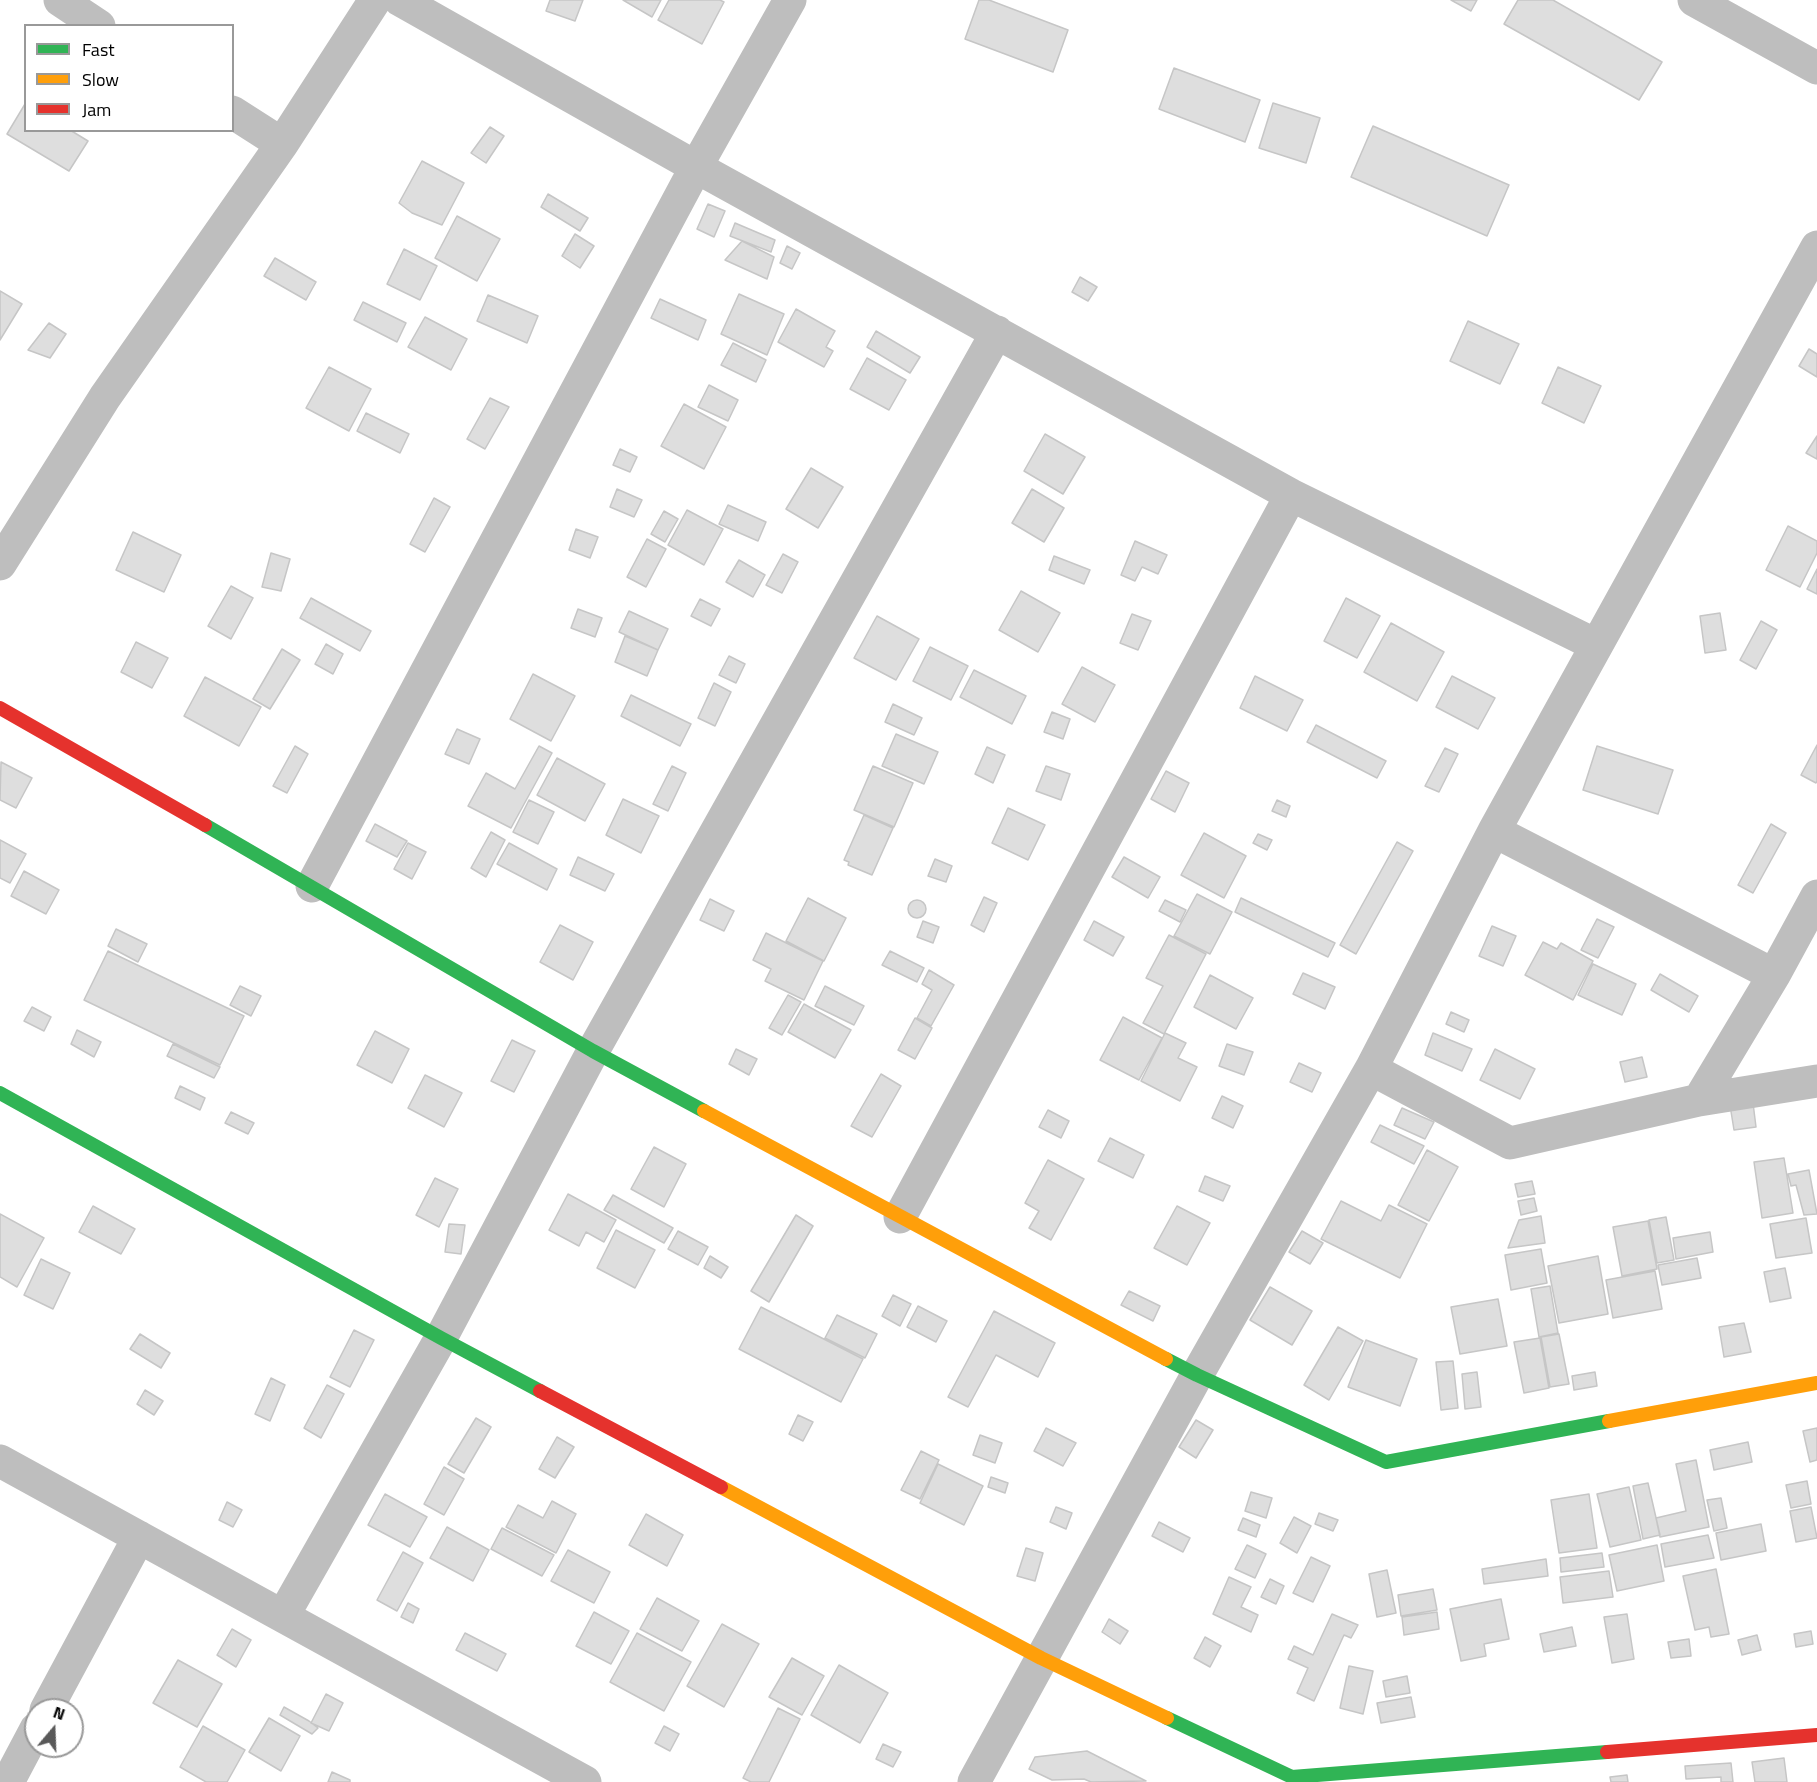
<!DOCTYPE html>
<html>
<head>
<meta charset="utf-8">
<style>
	body { margin:0 }
	#map { position:relative; width:1817px; height:1782px; overflow:hidden; background:#fff; font-family:"Titillium Web",sans-serif }
	canvas { display:block }
	.legend { position:absolute; left:24px; top:24px; width:210px; height:108px; box-sizing:border-box; background:#fff; border:2px solid #999; margin:0; padding:8px 10px; list-style:none; font-size:18px; color:#000 }
	.legend li { display:flex; align-items:center; gap:12px; height:30px }
	.legend b { width:30px; border:2px solid #999 }
	.north { position:absolute; left:24px; top:1698px; width:60px; height:60px; box-sizing:border-box; background:#fff; border:2px solid #999; border-radius:50%; rotate:19deg; font-size:16px; font-weight:700; line-height:24px; text-align:center; color:#000 }
	.north::after { content:''; display:block; margin:auto; width:21px; height:27px; background:#595959; clip-path:polygon(50% 0,100% 100%,50% 72%,0 100%) }
</style>
</head>
<body>
<div id="map">
<canvas width="1817" height="1782"></canvas>
<ul class="legend">
<li><b style="height:8px;background:#30b455"></b>Fast</li>
<li><b style="height:8px;background:#ff9f0a"></b>Slow</li>
<li><b style="height:8px;background:#e5322d"></b>Jam</li>
</ul>
<div class="north">N</div>
</div>
<script>
const c = document.querySelector('canvas').getContext('2d');
c.lineJoin = 'round';
function fillPath(path, color) { c.fillStyle = color; c.fill(path, 'evenodd'); }
function stroke(path, color, width, dash) { c.strokeStyle = color; c.lineWidth = width; c.lineCap = dash ? 'butt' : 'round'; c.setLineDash(dash || []); c.stroke(path); }
const building = new Path2D(`
	M550,0H583L575,21L546,11Z
	M623,0H661L652,17Z
	M669,0H720L724,2L702,44L658,20Z
	M979,0H989L1068,30L1053,72L965,39Z
	M1451,0H1477L1471,11Z
	M1518,0H1553L1662,62L1639,100L1504,24Z
	M1174,68L1260,100L1245,142L1159,109Z
	M1273,103L1320,118L1306,163L1259,148Z
	M25,104L26,130H70L88,141L69,171L7,134Z
	M1373,126L1509,185L1487,236L1351,177Z
	M490,127L504,136L486,163L471,153Z
	M422,161L464,183L442,225L412,213L399,203Z
	M548,194L588,218L580,231L541,207Z
	M708,204L725,211L714,237L697,229Z
	M457,216L500,239L477,281L435,258Z
	M735,223L775,240L771,252L730,236Z
	M575,234L594,246L580,268L562,256Z
	M742,241L774,257L767,279L725,260Z
	M787,246L800,253L792,269L780,263Z
	M404,249L437,266L420,300L387,284Z
	M275,258L316,282L306,300L264,276Z
	M1080,277L1097,287L1088,301L1072,292Z
	M0,291L22,304L0,340Z
	M739,294L784,314L767,355L721,334Z
	M488,295L538,316L527,343L477,321Z
	M660,299L706,320L698,340L651,318Z
	M363,302L406,323L397,342L354,320Z
	M796,309L835,331L826,347L833,351L824,367L778,342Z
	M425,317L467,339L451,370L408,347Z
	M1468,321L1519,344L1500,384L1450,361Z
	M49,323L66,334L50,358L28,350Z
	M876,331L920,357L910,373L867,347Z
	M733,343L766,360L756,382L721,365Z
	M1809,349L1817,354V377L1799,366Z
	M867,358L906,380L889,410L850,389Z
	M329,367L371,389L349,431L306,408Z
	M1558,367L1601,386L1584,423L1542,403Z
	M709,385L738,400L728,421L698,407Z
	M490,398L509,407L485,449L467,439Z
	M684,404L726,427L704,469L661,446Z
	M366,413L409,434L400,453L357,431Z
	M1045,434L1085,457L1063,494L1024,471Z
	M1817,436V459L1806,453Z
	M620,449L637,457L630,472L613,465Z
	M811,468L843,487L818,528L786,509Z
	M617,489L642,500L634,517L610,507Z
	M1032,489L1064,508L1044,542L1012,523Z
	M434,498L450,507L425,552L410,544Z
	M728,505L766,522L758,541L719,524Z
	M687,510L723,529L704,565L668,545Z
	M664,511L678,519L665,542L651,534Z
	M1788,526L1817,541V553L1800,587L1766,570Z
	M576,529L598,537L590,558L569,550Z
	M133,532L181,555L164,592L116,570Z
	M647,539L666,549L646,587L627,577Z
	M1135,541L1167,555L1158,574L1142,567L1135,581L1121,575Z
	M271,553L290,559L281,591L262,587Z
	M783,554L798,562L782,593L766,585Z
	M1054,556L1090,570L1084,584L1049,570Z
	M739,560L765,575L753,597L726,582Z
	M1817,569V594L1807,589Z
	M231,586L253,598L231,639L208,626Z
	M1021,591L1060,613L1038,652L999,630Z
	M311,598L371,631L360,651L300,618Z
	M1346,598L1380,616L1357,658L1324,641Z
	M700,599L720,609L711,626L691,616Z
	M578,609L602,618L595,637L571,628Z
	M629,611L668,629L658,650L619,632Z
	M1720,613L1726,650L1705,653L1700,616Z
	M1132,614L1151,621L1138,650L1120,643Z
	M877,616L919,639L896,680L854,658Z
	M1761,621L1777,630L1756,669L1740,660Z
	M1391,623L1444,652L1417,701L1364,672Z
	M625,636L658,650L647,676L615,662Z
	M136,642L168,658L152,688L121,672Z
	M326,644L343,654L333,674L315,664Z
	M930,647L968,666L951,700L913,681Z
	M282,649L300,660L270,709L253,699Z
	M729,656L745,664L736,683L719,675Z
	M1082,667L1115,685L1095,722L1062,704Z
	M974,670L1026,696L1012,724L960,697Z
	M533,674L575,696L551,741L510,719Z
	M1255,676L1303,700L1287,731L1240,708Z
	M1452,676L1495,698L1478,729L1436,707Z
	M205,677L261,707L239,746L184,716Z
	M714,683L731,692L715,726L698,718Z
	M631,695L691,724L680,746L621,716Z
	M893,704L922,718L914,735L885,722Z
	M1052,712L1070,719L1063,739L1044,732Z
	M1316,725L1386,761L1377,778L1307,742Z
	M457,729L480,739L469,764L445,754Z
	M896,734L938,752L924,784L882,766Z
	M1817,745V781L1816,783L1801,775Z
	M295,746L308,754L287,793L273,786Z
	M539,746L552,753L511,828L468,806L486,773L515,789Z
	M1597,746L1673,770L1658,814L1583,790Z
	M987,747L1005,755L993,783L975,774Z
	M1445,748L1458,754L1439,792L1425,786Z
	M557,758L605,784L585,821L537,795Z
	M1,762L32,778L16,808L0,800Z
	M672,766L686,773L668,811L653,804Z
	M873,766L913,783L894,827L854,810Z
	M1046,766L1070,774L1061,800L1036,791Z
	M1166,771L1189,783L1175,812L1151,799Z
	M623,799L659,816L641,853L606,835Z
	M529,800L554,812L538,844L513,832Z
	M1277,800L1290,806L1286,817L1272,811Z
	M1008,808L1045,825L1028,860L992,843Z
	M864,815L893,828L872,875L848,865L849,862L844,860Z
	M375,824L407,841L397,857L366,841Z
	M1771,824L1786,833L1753,893L1738,885Z
	M491,832L505,840L486,877L471,868Z
	M1204,833L1246,856L1224,898L1181,875Z
	M1258,834L1272,840L1267,850L1253,843Z
	M0,840L26,854L10,883L0,878Z
	M1397,842L1413,851L1356,954L1340,945Z
	M408,843L426,852L412,879L394,869Z
	M509,843L557,869L547,890L497,864Z
	M578,857L614,874L605,891L570,875Z
	M1124,857L1160,877L1148,898L1112,877Z
	M935,859L952,866L946,882L928,876Z
	M24,871L59,890L46,914L11,896Z
	M1197,894L1232,912L1210,954L1174,936Z
	M984,897L997,903L984,932L971,925Z
	M808,898L846,918L824,961L786,941Z
	M1241,898L1335,943L1328,957L1235,912Z
	M710,899L734,911L724,931L700,920Z
	M908 909a9 9 0 1 1 18 0a9 9 0 1 1-18 0Z
	M1165,900L1186,910L1180,922L1159,911Z
	M1597,919L1614,927L1598,958L1581,950Z
	M923,921L939,927L933,943L917,937Z
	M1094,921L1124,937L1113,956L1084,940Z
	M560,925L593,942L573,980L540,962Z
	M1492,926L1516,936L1503,966L1479,956Z
	M116,929L147,944L138,962L108,946Z
	M766,933L823,961L804,1000L765,981L771,969L753,960Z
	M1169,935L1206,954L1164,1034L1143,1023L1163,986L1146,978Z
	M1543,942L1557,949L1561,943L1593,961L1573,1000L1525,975Z
	M108,951L244,1016L220,1065L84,1000Z
	M890,951L924,968L917,982L882,965Z
	M1593,964L1636,984L1622,1015L1578,995Z
	M929,970L954,985L931,1026L917,1018L932,990L922,984Z
	M1303,973L1335,987L1325,1009L1293,994Z
	M1660,974L1698,996L1689,1012L1651,990Z
	M1210,975L1253,998L1236,1029L1194,1007Z
	M240,986L261,996L251,1016L230,1005Z
	M825,986L864,1006L854,1025L815,1006Z
	M788,995L801,1002L782,1035L769,1028Z
	M804,1004L851,1030L835,1058L788,1032Z
	M32,1007L51,1017L44,1031L24,1021Z
	M1451,1012L1469,1020L1464,1032L1446,1024Z
	M1123,1017L1162,1038L1139,1080L1100,1060Z
	M915,1018L932,1028L915,1059L898,1050Z
	M77,1030L101,1042L94,1057L71,1044Z
	M375,1031L409,1049L392,1083L357,1065Z
	M1165,1033L1186,1043L1178,1058L1197,1067L1180,1101L1141,1081Z
	M1433,1033L1472,1049L1462,1071L1425,1055Z
	M512,1040L535,1051L514,1092L491,1081Z
	M173,1044L220,1067L214,1078L167,1056Z
	M1227,1044L1253,1052L1244,1075L1219,1066Z
	M736,1049L757,1059L749,1075L729,1064Z
	M1495,1049L1535,1069L1520,1099L1480,1080Z
	M1642,1057L1647,1077L1625,1082L1620,1062Z
	M1299,1063L1321,1073L1312,1092L1290,1082Z
	M881,1074L901,1086L872,1137L851,1126Z
	M425,1075L462,1093L444,1127L408,1108Z
	M180,1086L205,1098L200,1110L175,1098Z
	M1752,1095L1756,1127L1734,1130L1729,1099Z
	M1222,1096L1243,1106L1233,1128L1212,1118Z
	M1402,1108L1434,1122L1425,1139L1394,1125Z
	M1048,1110L1069,1121L1061,1138L1039,1127Z
	M231,1112L254,1123L248,1134L225,1123Z
	M1380,1125L1424,1146L1414,1164L1371,1142Z
	M1110,1138L1144,1155L1133,1178L1098,1161Z
	M654,1147L686,1164L664,1207L631,1189Z
	M1427,1150L1458,1167L1429,1221L1398,1205Z
	M1784,1158L1793,1213L1762,1218L1754,1162Z
	M1048,1160L1084,1179L1051,1240L1029,1228L1039,1211L1025,1203Z
	M1809,1170L1817,1214L1804,1215L1796,1185L1791,1186L1788,1174Z
	M1205,1176L1230,1186L1223,1201L1199,1191Z
	M435,1178L458,1189L439,1227L416,1215Z
	M1532,1181L1535,1194L1518,1197L1515,1184Z
	M568,1194L616,1220L604,1242L586,1232L579,1246L549,1230Z
	M613,1195L673,1228L664,1243L604,1210Z
	M1534,1198L1537,1211L1521,1215L1518,1201Z
	M1341,1201L1381,1221L1389,1205L1427,1224L1400,1278L1321,1239Z
	M93,1206L135,1229L121,1254L79,1232Z
	M1177,1206L1210,1223L1187,1265L1154,1248Z
	M0,1214L44,1238L17,1287L0,1277Z
	M796,1215L813,1226L769,1302L751,1291Z
	M1541,1216L1545,1243L1508,1248L1519,1220Z
	M1666,1217L1674,1260L1657,1263L1649,1220Z
	M1806,1218L1812,1253L1776,1258L1770,1224Z
	M1648,1221L1657,1269L1622,1276L1613,1227Z
	M449,1224L465,1225L461,1254L445,1252Z
	M616,1230L655,1250L635,1288L597,1268Z
	M678,1231L708,1247L698,1265L668,1249Z
	M1302,1231L1323,1243L1310,1264L1289,1252Z
	M1710,1232L1713,1252L1676,1259L1673,1238Z
	M1541,1249L1547,1283L1511,1290L1505,1255Z
	M710,1256L728,1267L721,1278L704,1268Z
	M1598,1256L1608,1314L1559,1323L1548,1266Z
	M1697,1258L1701,1278L1662,1285L1658,1265Z
	M41,1259L70,1273L53,1309L24,1295Z
	M1785,1268L1791,1298L1770,1302L1764,1272Z
	M1655,1271L1662,1309L1613,1318L1606,1280Z
	M1550,1286L1558,1333L1539,1337L1531,1289Z
	M1270,1287L1312,1311L1292,1345L1250,1320Z
	M1129,1291L1160,1306L1153,1321L1121,1305Z
	M893,1295L911,1304L900,1326L882,1316Z
	M1498,1299L1507,1346L1460,1354L1451,1307Z
	M918,1306L947,1321L936,1342L907,1327Z
	M761,1307L863,1359L841,1402L739,1349Z
	M994,1311L1055,1343L1038,1377L996,1355L968,1407L948,1397Z
	M837,1315L877,1334L865,1358L825,1338Z
	M1744,1323L1751,1352L1724,1357L1719,1327Z
	M1338,1327L1363,1341L1329,1400L1304,1385Z
	M354,1330L374,1340L350,1387L330,1377Z
	M140,1334L170,1353L161,1368L130,1349Z
	M1559,1334L1569,1384L1550,1387L1541,1337Z
	M1540,1338L1549,1388L1524,1393L1514,1342Z
	M1366,1340L1417,1359L1400,1406L1348,1387Z
	M1453,1361L1458,1408L1441,1410L1436,1362Z
	M1477,1372L1481,1407L1465,1409L1462,1374Z
	M1595,1372L1597,1386L1574,1390L1572,1376Z
	M271,1378L285,1385L270,1421L255,1414Z
	M327,1385L344,1394L321,1438L304,1428Z
	M145,1390L163,1401L154,1415L137,1404Z
	M798,1415L813,1422L803,1441L789,1434Z
	M476,1418L491,1427L464,1473L448,1464Z
	M1196,1420L1213,1430L1196,1458L1179,1447Z
	M1046,1428L1076,1443L1063,1466L1034,1451Z
	M1817,1428V1460L1810,1462L1803,1431Z
	M980,1435L1002,1443L995,1463L973,1455Z
	M557,1437L574,1447L555,1478L539,1469Z
	M1748,1442L1752,1462L1714,1470L1710,1450Z
	M921,1451L939,1460L920,1499L901,1490Z
	M1696,1460L1709,1527L1660,1537L1656,1518L1686,1511L1676,1464Z
	M938,1464L983,1486L964,1525L920,1503Z
	M444,1467L464,1479L444,1515L424,1504Z
	M991,1477L1008,1483L1005,1493L988,1487Z
	M1807,1481L1811,1504L1791,1508L1786,1485Z
	M1648,1483L1660,1535L1643,1539L1633,1486Z
	M1629,1487L1641,1540L1610,1547L1597,1494Z
	M1251,1492L1272,1498L1266,1518L1245,1511Z
	M385,1494L427,1517L410,1547L368,1525Z
	M1589,1494L1597,1548L1559,1553L1551,1500Z
	M1721,1498L1727,1528L1714,1531L1707,1500Z
	M552,1501L576,1514L556,1553L506,1527L518,1505L543,1518Z
	M227,1502L242,1510L233,1527L219,1520Z
	M1056,1507L1072,1513L1066,1529L1050,1522Z
	M1811,1507L1817,1538L1796,1542L1790,1511Z
	M1319,1513L1338,1520L1333,1531L1315,1524Z
	M646,1514L683,1535L667,1566L629,1545Z
	M1294,1517L1311,1526L1297,1553L1280,1543Z
	M1243,1518L1260,1525L1256,1537L1238,1530Z
	M1159,1522L1190,1538L1183,1552L1152,1536Z
	M1761,1524L1766,1551L1721,1560L1716,1533Z
	M447,1527L489,1550L473,1581L430,1558Z
	M502,1528L554,1555L542,1576L491,1549Z
	M1708,1535L1714,1558L1665,1567L1661,1544Z
	M1247,1545L1266,1554L1255,1578L1235,1569Z
	M1657,1545L1664,1581L1617,1591L1609,1555Z
	M1026,1548L1043,1553L1035,1581L1017,1576Z
	M568,1550L610,1572L594,1603L551,1581Z
	M403,1552L423,1563L397,1611L377,1600Z
	M1602,1553L1604,1567L1561,1572L1560,1558Z
	M1311,1557L1330,1566L1313,1602L1293,1593Z
	M1546,1559L1548,1576L1484,1584L1482,1569Z
	M1716,1569L1729,1634L1711,1637L1709,1627L1695,1630L1683,1576Z
	M1387,1570L1396,1613L1377,1617L1369,1574Z
	M1609,1571L1613,1597L1563,1603L1560,1577Z
	M1229,1577L1251,1587L1241,1607L1258,1615L1251,1632L1213,1614Z
	M1270,1579L1284,1586L1276,1604L1261,1597Z
	M1433,1589L1437,1610L1401,1616L1398,1595Z
	M657,1598L699,1621L682,1651L640,1629Z
	M1501,1599L1509,1639L1484,1644L1486,1656L1461,1661L1450,1609Z
	M408,1603L419,1609L413,1623L401,1617Z
	M594,1612L629,1631L611,1664L576,1646Z
	M1437,1612L1439,1629L1404,1635L1402,1617Z
	M1332,1614L1358,1625L1351,1638L1344,1635L1314,1701L1297,1693L1308,1668L1288,1659L1294,1646L1313,1655Z
	M1627,1614L1634,1659L1612,1663L1604,1617Z
	M1109,1619L1128,1631L1120,1644L1102,1632Z
	M722,1624L759,1644L724,1707L687,1686Z
	M1572,1627L1576,1646L1544,1652L1540,1634Z
	M232,1629L251,1640L236,1667L217,1655Z
	M1811,1631L1813,1644L1796,1647L1794,1634Z
	M465,1633L506,1654L497,1671L456,1650Z
	M637,1633L691,1662L664,1711L610,1682Z
	M1757,1635L1761,1650L1742,1655L1738,1640Z
	M1205,1637L1221,1646L1210,1667L1194,1658Z
	M1689,1639L1691,1656L1671,1658L1668,1642Z
	M792,1658L824,1676L802,1715L769,1697Z
	M178,1660L222,1684L197,1727L153,1703Z
	M839,1665L888,1693L860,1743L811,1715Z
	M1349,1666L1373,1671L1363,1714L1340,1708Z
	M1407,1676L1410,1693L1386,1697L1383,1681Z
	M326,1694L343,1703L329,1731L311,1723Z
	M1411,1697L1415,1717L1381,1723L1377,1703Z
	M284,1707L309,1721L318,1728L312,1734L280,1715Z
	M778,1708L800,1719L769,1782H751L743,1778Z
	M269,1718L300,1736L281,1771L249,1752Z
	M203,1726L245,1750L227,1782H206L180,1767Z
	M664,1726L679,1734L670,1751L655,1743Z
	M883,1744L901,1752L893,1767L876,1759Z
	M1087,1751L1146,1781L1091,1782L1084,1779L1052,1780L1029,1769L1035,1757Z
	M1784,1758L1787,1782H1755L1752,1762Z
	M1731,1763L1733,1782H1721V1777L1686,1779L1685,1766Z
	M332,1772L350,1780V1782H328Z
	M1627,1775L1628,1782H1611L1610,1777Z`);
fillPath(building, '#dedede');
stroke(building, '#c6c6c6', 1.5);
stroke(new Path2D(`
	M60,0L99,26
	M400,0L696,167L1291,495L1596,645
	M1694,0L1817,68
	M232,112L282,144
	M0,564L105,397L282,144L375,0
	M1494,831L1774,975
	M312,886L696,167L790,0
	M1371,1069L1510,1143L1699,1100L1817,1081
	M1699,1100L1774,975L1817,896
	M900,1217L1291,495
	M0,1461L585,1782
	M283,1616L441,1338L593,1051L997,332
	M46,1710L139,1537
	M8,1782L36,1729
	M974,1782L1197,1375L1371,1069L1494,831L1817,247`), '#bebebe', 33);
stroke(new Path2D(`
	M205,825L593,1051L704,1111
	M0,1093L441,1338L540,1391
	M1166,1359L1197,1375L1386,1462L1609,1421
	M1167,1718L1292,1777L1607,1752`), '#30b455', 14);
stroke(new Path2D(`
	M704,1111L1166,1359
	M1609,1421L1817,1383
	M721,1487L1041,1658L1167,1718`), '#ff9f0a', 14);
stroke(new Path2D(`
	M0,708L205,825
	M540,1391L721,1487
	M1607,1752L1817,1735`), '#e5322d', 14);
</script>
</body>
</html>
